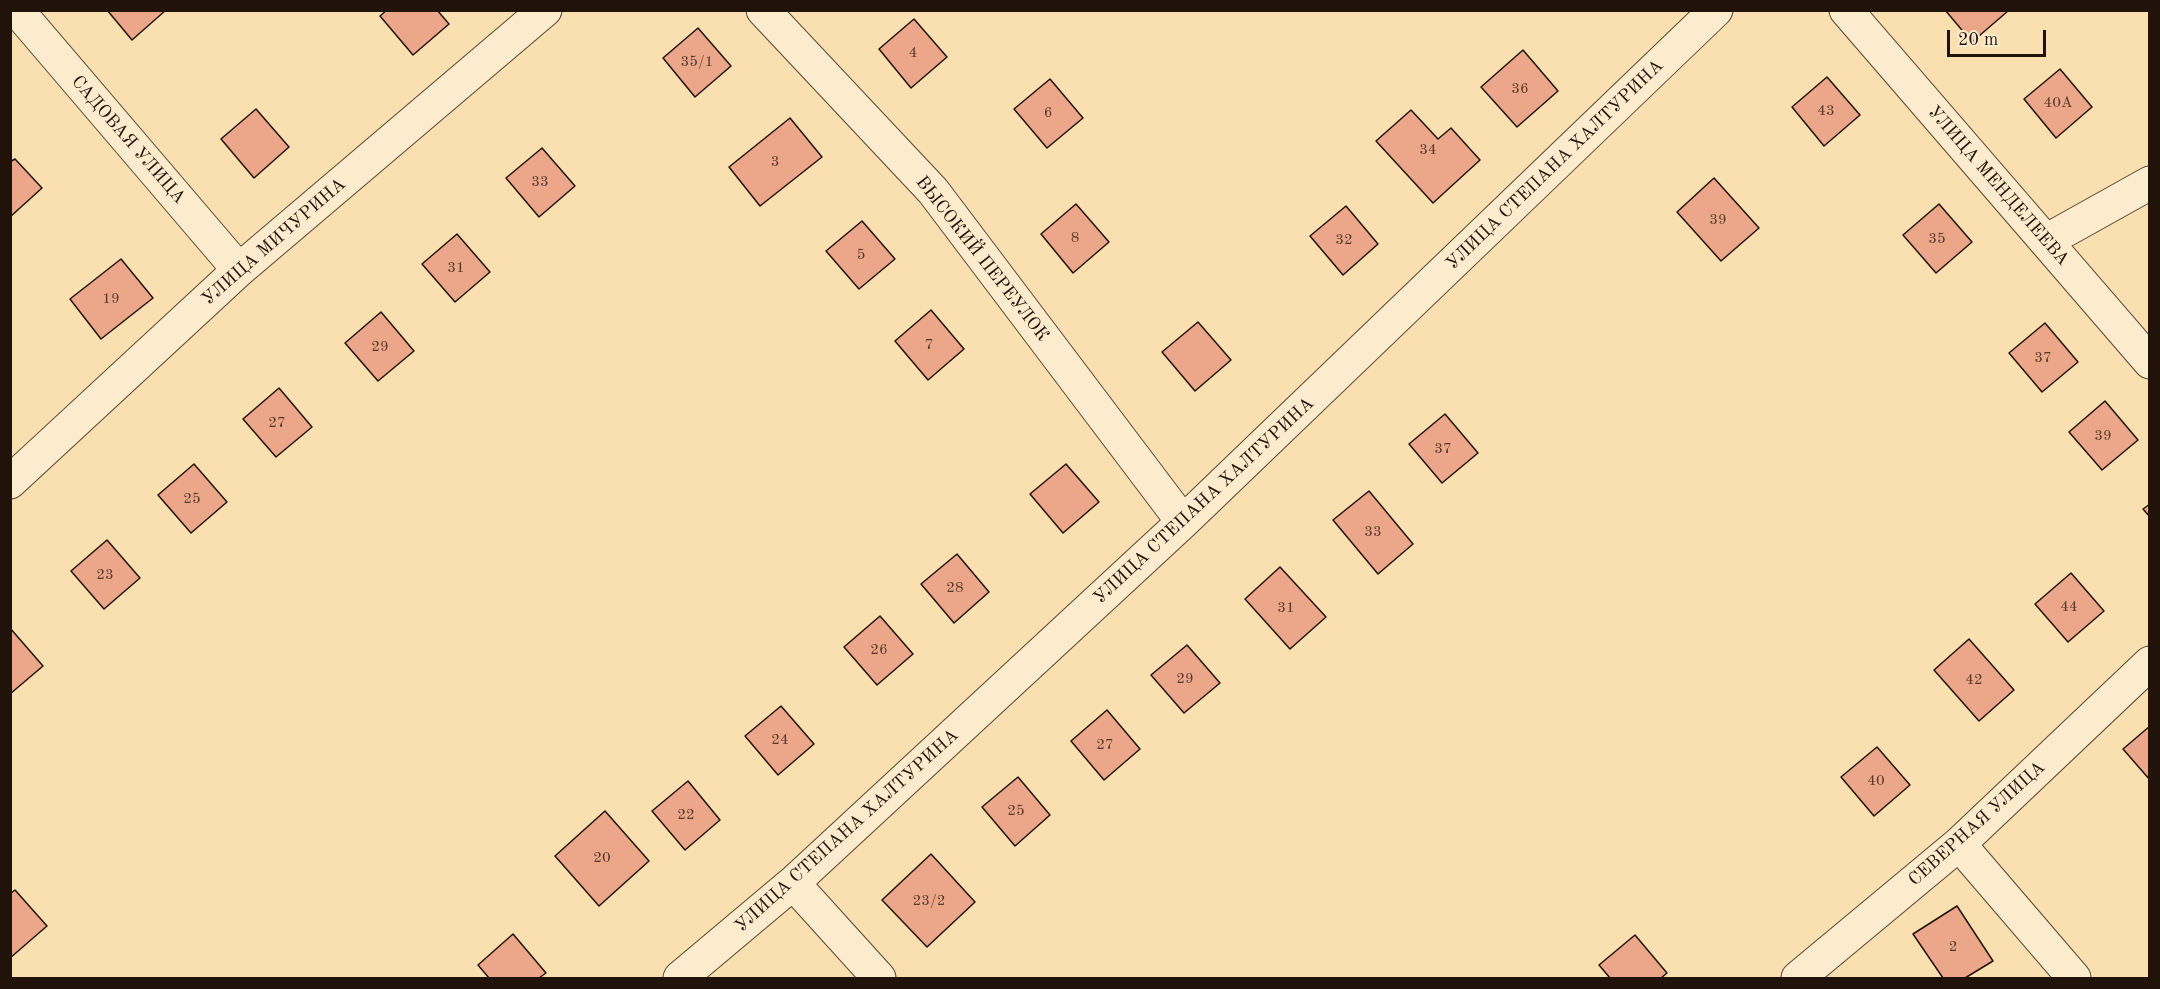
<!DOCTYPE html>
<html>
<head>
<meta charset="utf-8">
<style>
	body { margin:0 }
	#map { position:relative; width:2160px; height:989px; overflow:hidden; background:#fae0b1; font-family:"Old Standard TT",serif }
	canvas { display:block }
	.frame { position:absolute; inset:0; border:12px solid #211309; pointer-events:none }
	.scale { position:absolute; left:1947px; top:30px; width:99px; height:27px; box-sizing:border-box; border:3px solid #211309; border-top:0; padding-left:8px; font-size:18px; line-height:21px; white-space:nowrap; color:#211309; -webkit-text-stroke:4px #fcebcc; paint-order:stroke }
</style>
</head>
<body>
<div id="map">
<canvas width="2160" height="989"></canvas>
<div class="frame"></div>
<div class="scale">20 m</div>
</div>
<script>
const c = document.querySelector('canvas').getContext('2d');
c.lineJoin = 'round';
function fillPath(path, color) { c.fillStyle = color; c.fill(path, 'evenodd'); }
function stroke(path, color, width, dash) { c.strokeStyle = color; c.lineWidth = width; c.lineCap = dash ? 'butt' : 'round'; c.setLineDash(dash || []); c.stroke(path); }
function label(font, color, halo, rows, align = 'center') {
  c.font = font + ' "Old Standard TT",serif'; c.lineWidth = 4.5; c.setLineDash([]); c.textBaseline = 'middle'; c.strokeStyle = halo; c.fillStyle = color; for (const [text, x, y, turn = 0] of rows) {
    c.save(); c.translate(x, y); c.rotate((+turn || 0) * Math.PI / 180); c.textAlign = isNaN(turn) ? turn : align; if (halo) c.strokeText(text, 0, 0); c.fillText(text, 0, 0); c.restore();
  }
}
const building = new Path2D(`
	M107,10H166L132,40Z
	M387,10H437L449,24L413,55L380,16Z
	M1945,10H2007L2008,11L1972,42Z
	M914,19L947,57L911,88L879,49Z
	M698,28L731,66L695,97L663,58Z
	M1523,50L1558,91L1517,127L1481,87Z
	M2060,69L2092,107L2056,138L2024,99Z
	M1827,77L1860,115L1824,146L1792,107Z
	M1050,79L1083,118L1047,148L1014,109Z
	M256,109L289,147L254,178L221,139Z
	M1411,110L1438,139L1451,128L1480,160L1433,203L1376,141Z
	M790,118L822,157L760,206L729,167Z
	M542,148L575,186L539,217L506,178Z
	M15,159L42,188L10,217V162Z
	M1714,178L1759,228L1721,261L1677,212Z
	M1076,204L1109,242L1073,273L1041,234Z
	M1939,204L1972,242L1936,273L1903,235Z
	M1346,206L1378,244L1343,275L1310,236Z
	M862,221L895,259L859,289L826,251Z
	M457,234L490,272L455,302L422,264Z
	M121,259L153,298L101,339L70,299Z
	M931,310L964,349L928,380L895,341Z
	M381,312L414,351L378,381L345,343Z
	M1198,322L1231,360L1195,391L1162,352Z
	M2045,323L2078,362L2042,392L2009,353Z
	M279,388L312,427L276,457L243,419Z
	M2105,401L2138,440L2102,470L2069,432Z
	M1445,414L1478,453L1442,483L1409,444Z
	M194,464L227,502L191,533L158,495Z
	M1066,464L1099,502L1063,533L1030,494Z
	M1369,491L1413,544L1378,574L1333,520Z
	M2150,504V517L2143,509Z
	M107,540L140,578L104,609L71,571Z
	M957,554L989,592L954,623L921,584Z
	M1280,567L1326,617L1290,649L1245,599Z
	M2071,573L2104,611L2068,642L2035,604Z
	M880,616L913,654L877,685L844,647Z
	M10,628L43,666L10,694Z
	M1969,639L2014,690L1979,721L1934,670Z
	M1187,645L1220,683L1184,713L1151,675Z
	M781,706L814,744L778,775L745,736Z
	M1107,710L1140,749L1104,780L1071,741Z
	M2150,726V780L2123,749Z
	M1877,747L1910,785L1874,816L1841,777Z
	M1018,777L1050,815L1015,846L982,807Z
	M688,781L720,820L685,850L652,811Z
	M605,811L649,861L599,906L555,856Z
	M931,854L975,902L927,947L882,900Z
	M15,890L47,926L10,958V894Z
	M1957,906L1993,961L1965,978H1943L1913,934Z
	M513,934L546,973L539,978H489L478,965Z
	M1635,935L1667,973L1661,978H1610L1599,965Z`);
fillPath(building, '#eca78a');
stroke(building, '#211309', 1.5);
const street = new Path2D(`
	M17,10L239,270
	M763,10L933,191L1183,522
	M1846,10L2150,362
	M2046,241L2150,183
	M10,482L239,270L545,10
	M1959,844L2074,978
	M793,883L879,978
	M680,978L793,883L1183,522L1716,10
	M1798,978L1959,844L2150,663`);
stroke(street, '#574633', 35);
stroke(street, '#fcebcc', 33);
label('15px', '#543829', null, [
	["4",913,53],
	["35/1",697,62],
	["36",1520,89],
	["40А",2058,103],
	["43",1826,111],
	["6",1048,113],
	["34",1428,150],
	["3",775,162],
	["33",540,182],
	["39",1718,220],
	["8",1075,238],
	["35",1937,239],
	["32",1344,240],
	["5",861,255],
	["31",456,268],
	["19",111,299],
	["7",929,345],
	["29",380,347],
	["37",2043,358],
	["27",277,423],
	["39",2103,436],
	["37",1443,449],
	["25",192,499],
	["33",1373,532],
	["23",105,575],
	["28",955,588],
	["44",2069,607],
	["31",1286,608],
	["26",879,650],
	["29",1185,679],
	["42",1974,680],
	["24",780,740],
	["27",1105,745],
	["40",1876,781],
	["25",1016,811],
	["22",686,815],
	["20",602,858],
	["23/2",929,901],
	["2",1953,947]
]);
label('18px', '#211309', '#fcebcc', [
	["САДОВАЯ УЛИЦА",128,140,49],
	["УЛИЦА СТЕПАНА ХАЛТУРИНА",1555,165,-44],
	["УЛИЦА МЕНДЕЛЕЕВА",1998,186,49],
	["УЛИЦА МИЧУРИНА",274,242,-41],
	["ВЫСОКИЙ ПЕРЕУЛОК",982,259,52],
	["УЛИЦА СТЕПАНА ХАЛТУРИНА",1204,501,-43],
	["СЕВЕРНАЯ УЛИЦА",1977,824,-42],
	["УЛИЦА СТЕПАНА ХАЛТУРИНА",847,831,-42]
]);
</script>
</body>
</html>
